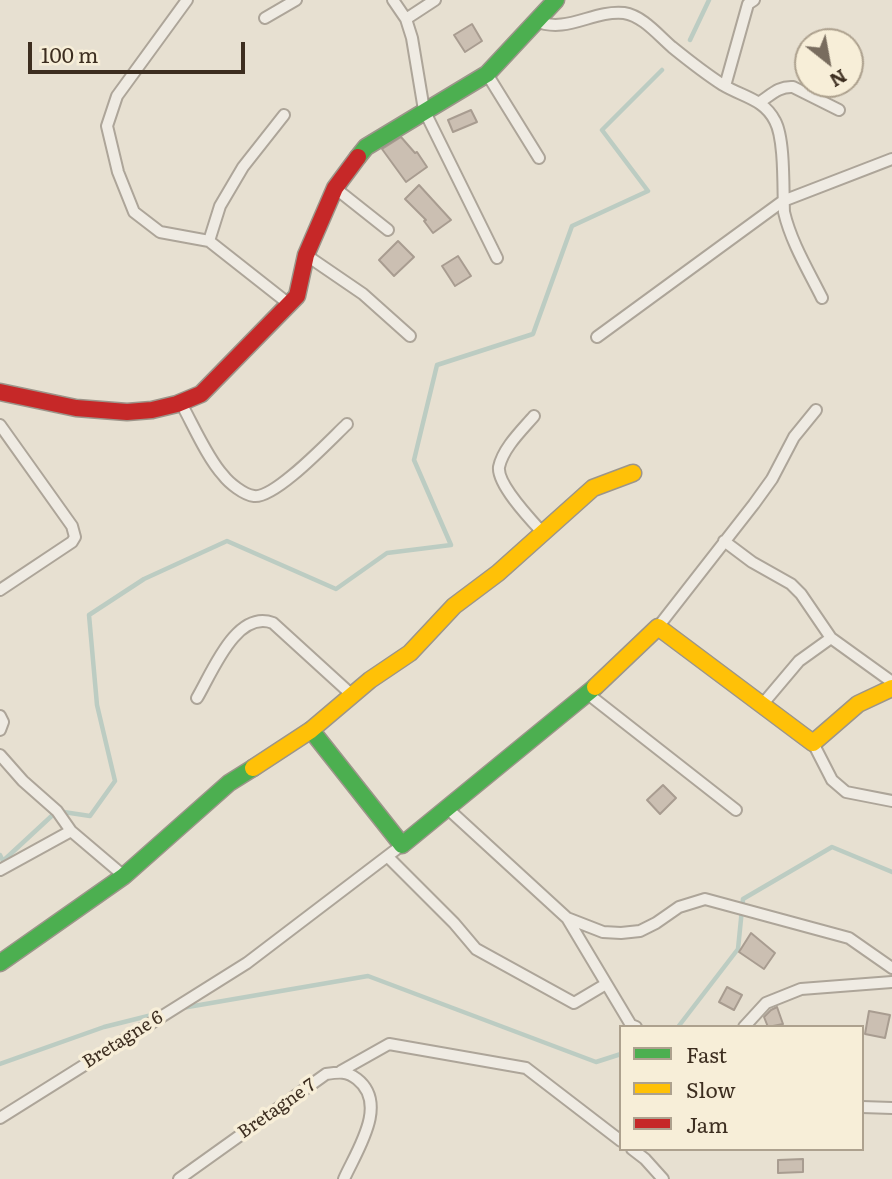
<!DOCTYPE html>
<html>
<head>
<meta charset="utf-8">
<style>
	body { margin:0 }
	#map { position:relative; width:892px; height:1179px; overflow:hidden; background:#e7e0d1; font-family:Literata,serif }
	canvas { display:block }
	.legend { position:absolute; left:619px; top:1025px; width:245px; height:126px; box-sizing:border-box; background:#f7eed8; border:2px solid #ada18e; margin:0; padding:9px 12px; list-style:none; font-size:21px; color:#3d2e20 }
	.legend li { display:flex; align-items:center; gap:14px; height:35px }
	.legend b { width:35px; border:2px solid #ada18e }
	.north { position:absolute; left:794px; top:28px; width:70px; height:70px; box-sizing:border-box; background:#f7eed8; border:2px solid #ada18e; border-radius:50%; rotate:149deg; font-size:19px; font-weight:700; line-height:28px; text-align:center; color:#3d2e20 }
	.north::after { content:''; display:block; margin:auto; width:24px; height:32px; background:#786c5e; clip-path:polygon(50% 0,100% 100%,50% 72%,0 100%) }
	.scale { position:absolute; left:28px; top:42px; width:217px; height:32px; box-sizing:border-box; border:4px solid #3d2e20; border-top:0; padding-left:9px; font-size:21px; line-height:24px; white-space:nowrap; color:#3d2e20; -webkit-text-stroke:5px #f7eed8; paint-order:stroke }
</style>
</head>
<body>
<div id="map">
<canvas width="892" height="1179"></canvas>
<ul class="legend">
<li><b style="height:9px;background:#4caf50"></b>Fast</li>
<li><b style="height:9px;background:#ffc107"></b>Slow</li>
<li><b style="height:9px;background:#c62828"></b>Jam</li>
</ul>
<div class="north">N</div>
<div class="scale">100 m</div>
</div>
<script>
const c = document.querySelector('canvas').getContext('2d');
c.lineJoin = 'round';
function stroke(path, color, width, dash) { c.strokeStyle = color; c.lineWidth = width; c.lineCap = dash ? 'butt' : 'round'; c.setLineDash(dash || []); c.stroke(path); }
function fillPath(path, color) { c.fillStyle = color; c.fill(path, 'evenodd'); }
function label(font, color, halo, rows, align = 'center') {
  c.font = font + ' Literata,serif'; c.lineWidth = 7; c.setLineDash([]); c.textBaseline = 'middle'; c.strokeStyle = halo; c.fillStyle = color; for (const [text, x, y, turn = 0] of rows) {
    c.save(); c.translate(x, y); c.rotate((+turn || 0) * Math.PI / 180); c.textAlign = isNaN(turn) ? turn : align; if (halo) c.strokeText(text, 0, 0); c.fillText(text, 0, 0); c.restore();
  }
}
stroke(new Path2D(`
	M690,40L709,0
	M0,855L3,861L57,811L90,816L115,781L97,705L89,615L144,579L227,541L336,589L387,553L451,545L414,460L437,365L533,334L572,226L648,191L602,130L662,70
	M182,1008L368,976L596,1062L621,1054
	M678,1027L738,949L743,899L832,847L892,872
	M0,1064L104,1027L160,1013`), '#bcccc2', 4.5);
const building = new Path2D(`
	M472,24L482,41L465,52L454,35Z
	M471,110L477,122L453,132L448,120Z
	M401,137L415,153L417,152L427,167L406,182L382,149Z
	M419,185L451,220L433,233L424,221L426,220L405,199Z
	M398,241L414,257L394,276L379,260Z
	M458,256L471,276L455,286L442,266Z
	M663,785L676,798L660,814L647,800Z
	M751,933L775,953L764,969L739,952Z
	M727,987L742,995L734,1010L719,1002Z
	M777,1007L783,1024L768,1027L764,1017L771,1010Z
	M869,1011L890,1015L885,1038L865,1034Z
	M803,1159V1172L778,1173V1160Z`);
fillPath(building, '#cbbfb2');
stroke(building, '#a89c90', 2);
const street = new Path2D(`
	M187,0L117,96L107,126L118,172L134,212L160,232L209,241L289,304
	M393,0L406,19L412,38L424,110L497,258
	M265,18L296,0
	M406,19L435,0
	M535,21C568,34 592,10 624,13C643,16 658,35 672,47C688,60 706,74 723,85C743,97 764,99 775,121C785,139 783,190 784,212C791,242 808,270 822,298
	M487,74L539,158
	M725,86L748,4L754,0
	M760,102C771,95 779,86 793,87L839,110
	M335,188L388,230
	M209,241L220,206L243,167L284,115
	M306,255L363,294L410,336
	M597,337L783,201L892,159
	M182,405C193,425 208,459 223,475C229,483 244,495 254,496C275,499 330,440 347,424
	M534,416C522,430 503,448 499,467C497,484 530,519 542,532
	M0,425L72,526L75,537L72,542L0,590
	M724,541L752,562L791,584L801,594L831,638L892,682
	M658,627L754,504L772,479L794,437L816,410
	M588,694L736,810
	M197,698C212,673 236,609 273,623L352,695
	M761,706L799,661L831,638
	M0,716L3,722L0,730
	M813,743L832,780L846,792L892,801
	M0,755L23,781L57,811L71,831L124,876
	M447,808L567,918L631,1025L636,1027
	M388,857L454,923L476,949L574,1003L606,984
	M0,870L71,831
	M567,918L603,932L621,933L640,931L656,923L679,907L705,899L849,938L892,968
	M744,1027L766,1003L801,989L892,982
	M341,1071L389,1044L526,1068L621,1141
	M862,1107L892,1108
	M0,1118L247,963L402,845
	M632,1149L645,1159L663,1179
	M179,1179L326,1074C339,1072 347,1071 357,1079C389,1104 357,1150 344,1179`);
const fast = new Path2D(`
	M358,157L366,147L487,74L556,0
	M311,730L402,845L595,687
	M0,963L124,876L229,783L253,768`);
const slow = new Path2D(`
	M595,687L658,627L813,743L858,704L892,688
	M253,768L311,730L370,680L410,653L454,606L498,573L593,488L633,473`);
const jam = new Path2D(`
	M0,392L76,408L127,412L152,410L177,404L201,394L297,296L306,255L335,188L358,157`);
stroke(street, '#ada599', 14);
stroke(fast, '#9c958a', 19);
stroke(slow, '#9c958a', 19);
stroke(jam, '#9c958a', 19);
stroke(street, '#efebe3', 10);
stroke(fast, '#4caf50', 16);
stroke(slow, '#ffc107', 16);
stroke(jam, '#c62828', 16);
label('18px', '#3d2e20', '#f7eed8', [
	["Bretagne 6",123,1040,-32],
	["Bretagne 7",277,1109,-35]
]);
</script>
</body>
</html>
